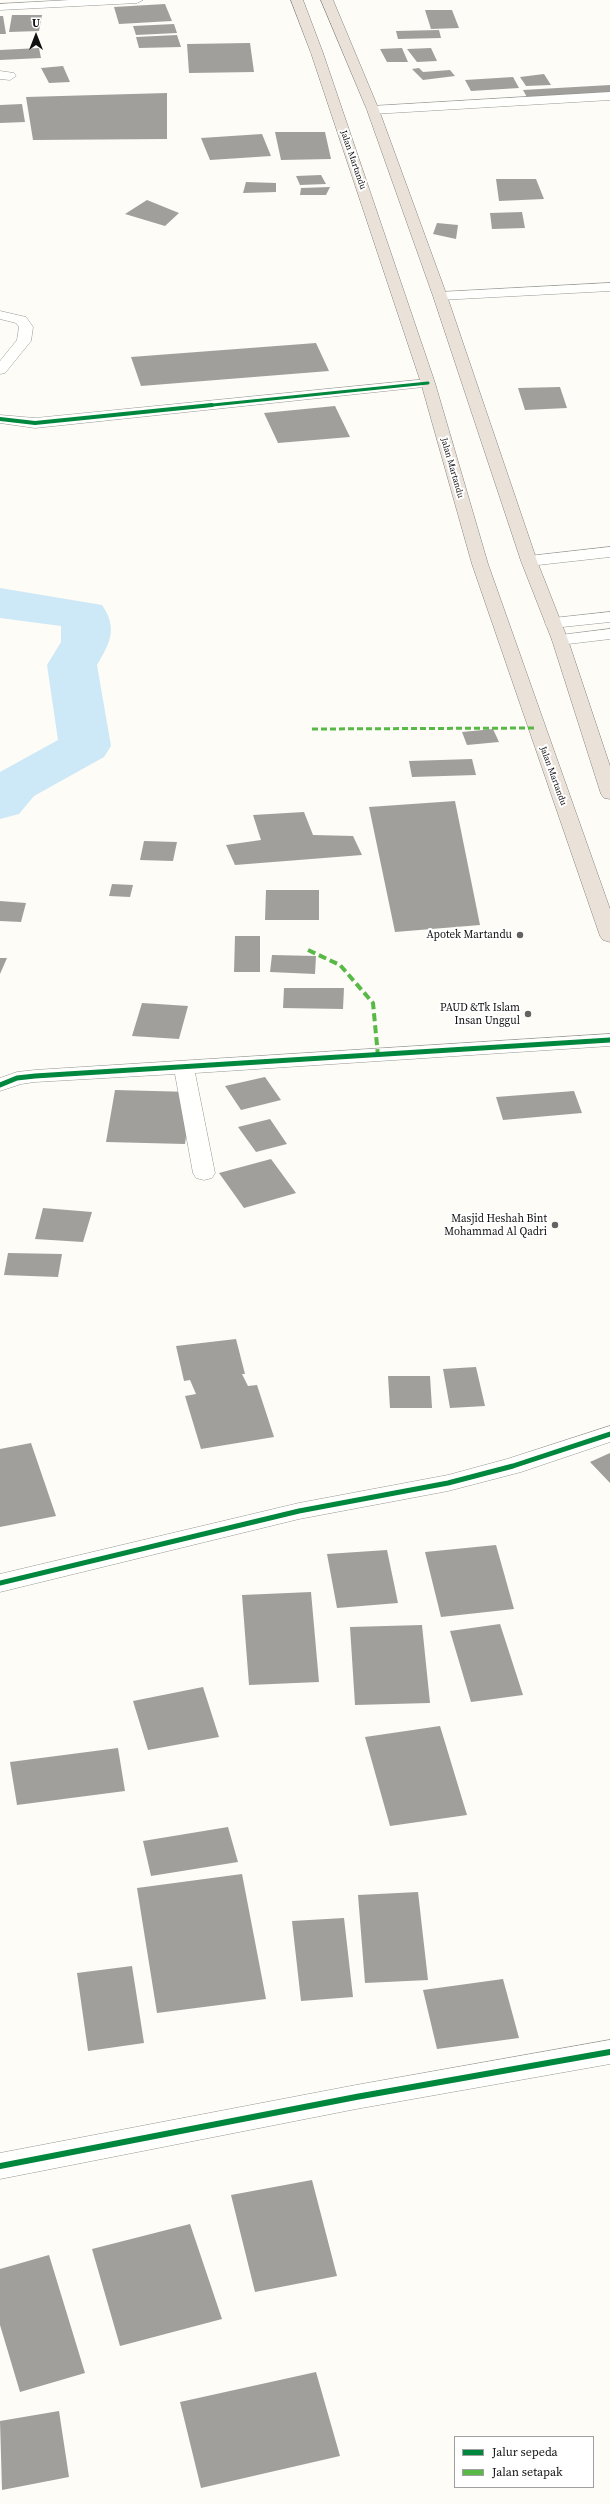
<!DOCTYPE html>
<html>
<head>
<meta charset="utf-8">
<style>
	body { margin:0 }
	#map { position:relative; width:610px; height:2504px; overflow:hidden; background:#fdfcf7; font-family:"Source Serif 4",serif }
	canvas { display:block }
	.legend { position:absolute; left:454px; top:2436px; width:140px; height:52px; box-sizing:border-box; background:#fff; border:1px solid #a0a0a0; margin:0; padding:5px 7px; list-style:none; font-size:12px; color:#111 }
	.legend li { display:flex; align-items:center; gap:8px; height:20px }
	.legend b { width:20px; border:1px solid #a0a0a0 }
	.north { position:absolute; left:16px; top:16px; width:40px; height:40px; -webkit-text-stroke:3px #fff; paint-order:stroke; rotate:0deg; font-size:11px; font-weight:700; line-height:16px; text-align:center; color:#111 }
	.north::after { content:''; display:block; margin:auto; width:14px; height:18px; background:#111; clip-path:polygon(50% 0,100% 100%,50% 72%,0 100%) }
</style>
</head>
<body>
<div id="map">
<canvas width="610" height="2504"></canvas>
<ul class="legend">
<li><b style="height:5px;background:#00873e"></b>Jalur sepeda</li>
<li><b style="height:5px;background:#58b947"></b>Jalan setapak</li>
</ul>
<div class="north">U</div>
</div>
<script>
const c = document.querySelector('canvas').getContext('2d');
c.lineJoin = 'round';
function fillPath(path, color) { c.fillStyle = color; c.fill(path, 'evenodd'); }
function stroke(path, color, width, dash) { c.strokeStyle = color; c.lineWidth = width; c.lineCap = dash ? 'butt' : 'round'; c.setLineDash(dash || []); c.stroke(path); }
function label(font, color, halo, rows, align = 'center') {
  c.font = font + ' "Source Serif 4",serif'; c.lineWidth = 4; c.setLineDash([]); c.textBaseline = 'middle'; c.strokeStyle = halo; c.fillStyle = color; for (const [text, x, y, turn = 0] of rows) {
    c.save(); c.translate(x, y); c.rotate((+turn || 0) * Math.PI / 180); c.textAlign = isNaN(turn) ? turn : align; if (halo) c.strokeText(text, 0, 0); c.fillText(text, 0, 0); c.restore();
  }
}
fillPath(new Path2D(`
	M0,588L102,605C118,628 110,643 97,665L111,746L104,757L34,796L19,814L0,819V772L58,740L47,665L61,642V626L0,618Z`), '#cde8f7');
fillPath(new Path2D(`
	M165,4L172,21L119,24L114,7Z
	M425,10H452L459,28L431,29Z
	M12,15H42L39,31L9,32Z
	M0,16H3L6,34H0Z
	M174,24L177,33L136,35L133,26Z
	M439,30L441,38L398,39L396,31Z
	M177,35L181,47L139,48L136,37Z
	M250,43L254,72L189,73L187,44Z
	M39,48L41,58L0,60V50Z
	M402,48L408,62H387L380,49Z
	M431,48L437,61L417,62L407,49Z
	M63,66L70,82L49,83L41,68Z
	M419,68L423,72L450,70L455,76L423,80L412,69Z
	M544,74L551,85L526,86L520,77Z
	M513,77L519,88L471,91L465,80Z
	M610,85V95L528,99L523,90Z
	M167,93V139L33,140L26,97Z
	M22,104L25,122L0,123V105Z
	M275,132H325L331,159L281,160Z
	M262,134L271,156L210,160L201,138Z
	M321,175L326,184L300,185L296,176Z
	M496,179H536L544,199L499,201Z
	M246,182L276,183V192L243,193Z
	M330,187L326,195H300L301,188Z
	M147,200L179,213L165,226L125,214Z
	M522,212L525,228L492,229L490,213Z
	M437,223L458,225L456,239L433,234Z
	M316,343L329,371L141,386L131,357Z
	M560,387L567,408L525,410L518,388Z
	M335,406L350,437L278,443L264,413Z
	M493,729L499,742L467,745L462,732Z
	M472,759L476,775L412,777L409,761Z
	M455,801L480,925L395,932L369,807Z
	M304,812L313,835L353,836L362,855L235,865L226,845L261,840L253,815Z
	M144,841L177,842L173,861L140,860Z
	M112,884L133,885L130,897L109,896Z
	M266,890H319V920H265Z
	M0,901L26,903L21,922L0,921Z
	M235,936H260V972H234Z
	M272,955L316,956L315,974L270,972Z
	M0,958H7L0,974Z
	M284,988H344L343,1009L283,1008Z
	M142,1003L188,1006L179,1039L132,1036Z
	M265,1077L281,1100L241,1110L225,1086Z
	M115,1090L192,1092L185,1144L106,1142Z
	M574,1091L582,1113L503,1120L496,1097Z
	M270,1119L287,1144L256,1152L238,1127Z
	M271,1159L296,1193L244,1208L219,1173Z
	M43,1208L92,1212L83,1242L35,1239Z
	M8,1253L62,1254L58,1277L4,1275Z
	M236,1339L245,1374H242L248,1386L257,1385L274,1437L201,1449L185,1396L196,1394L190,1380L184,1381L176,1346Z
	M476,1367L485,1406L450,1408L443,1369Z
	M388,1376H430L432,1408H390Z
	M31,1443L56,1516L0,1527V1449Z
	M610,1453V1483L590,1462Z
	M496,1545L514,1609L441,1617L425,1552Z
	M387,1550L398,1603L337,1608L327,1554Z
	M311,1592L319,1682L249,1685L242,1595Z
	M500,1624L523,1695L471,1702L450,1631Z
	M422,1625L430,1703L355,1705L350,1627Z
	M203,1687L219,1737L148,1750L133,1701Z
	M440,1726L467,1815L390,1826L365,1737Z
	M118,1748L125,1791L17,1805L10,1762Z
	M228,1827L238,1862L151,1876L143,1841Z
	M242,1874L266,1999L157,2013L137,1888Z
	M418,1892L428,1980L365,1983L358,1895Z
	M344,1918L353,1997L301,2001L292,1921Z
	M132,1966L144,2043L88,2051L77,1973Z
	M503,1979L519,2038L437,2049L423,1990Z
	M312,2180L337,2276L255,2292L231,2195Z
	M190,2224L222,2319L120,2346L92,2249Z
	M49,2255L85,2373L20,2392L0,2325V2269Z
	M316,2372L340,2456L201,2488L180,2402Z
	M59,2411L69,2477L2,2490L0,2421Z`), '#a19f9c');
const minor = new Path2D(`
	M70,0H143L137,3L0,10V4Z
	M0,71L14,73L16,76L10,80L0,79Z
	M610,92V100L373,114L367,110L373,106Z
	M610,283V291L440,300L433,296L440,292Z
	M0,311L26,317L33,327L31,341L5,373L0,374V361L17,340L19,327L16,323L0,319Z
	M428,379L435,383L433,386L35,428L0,423V415L35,418Z
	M610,547V557L529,566L521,561L529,556Z
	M610,612V622L553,628L547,627L545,623L547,619L553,618Z
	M610,629V639L560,645L554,644L552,640L554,636L560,635Z
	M610,1034V1046L195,1073L215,1173L212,1178L204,1180L196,1178L193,1173L175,1074L35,1082L21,1084L0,1091V1078L17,1072L35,1070Z
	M610,1426V1442L521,1472L448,1491L299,1519L0,1592V1574L299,1503L448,1475L507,1459Z
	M610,2040V2064L356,2109L0,2179V2153L356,2085Z`);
const highway = new Path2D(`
	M291,0H303L323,53L435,383L488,564L610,909V942L603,940L600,936L472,564L421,383L311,53Z
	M321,0H333L379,110L447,296L537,561L568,640L610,766V799L604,798L601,794L552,640L521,561L433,296L367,110Z`);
stroke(minor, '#979795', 1);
stroke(highway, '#858482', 1);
fillPath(minor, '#fffffe');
fillPath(highway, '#eae1d8');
stroke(new Path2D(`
	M312,729L536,728`), '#58b947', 3, [6, 3]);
stroke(new Path2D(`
	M308,950L340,965L373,1003L378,1056`), '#58b947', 4, [8, 4]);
stroke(new Path2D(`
	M203,406L428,383`), '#00873e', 3);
stroke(new Path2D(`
	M0,419L35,423L212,405`), '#00873e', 4);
stroke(new Path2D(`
	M0,1085L17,1078L35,1076L610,1040
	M0,1583L299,1511L448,1483L513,1466L610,1434`), '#00873e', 5);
stroke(new Path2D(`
	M0,2166L356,2097L610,2052`), '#00873e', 6);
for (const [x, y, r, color] of [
	[520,935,4,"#646362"],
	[528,1014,4,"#646362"],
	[555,1225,4,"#646362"]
]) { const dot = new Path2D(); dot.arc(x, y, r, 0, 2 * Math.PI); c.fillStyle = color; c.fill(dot); stroke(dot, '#fff', 1.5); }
label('9px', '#111', '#fff', [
	["Jalan Martandu",353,160,71],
	["Jalan Martandu",452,468,74],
	["Jalan Martandu",553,776,70]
]);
label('11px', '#111', '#fff', [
	["Apotek Martandu",512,935],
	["PAUD &Tk Islam",520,1008],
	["Insan Unggul",520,1021],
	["Masjid Heshah Bint",547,1219],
	["Mohammad Al Qadri",547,1232]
], 'right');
</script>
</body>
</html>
